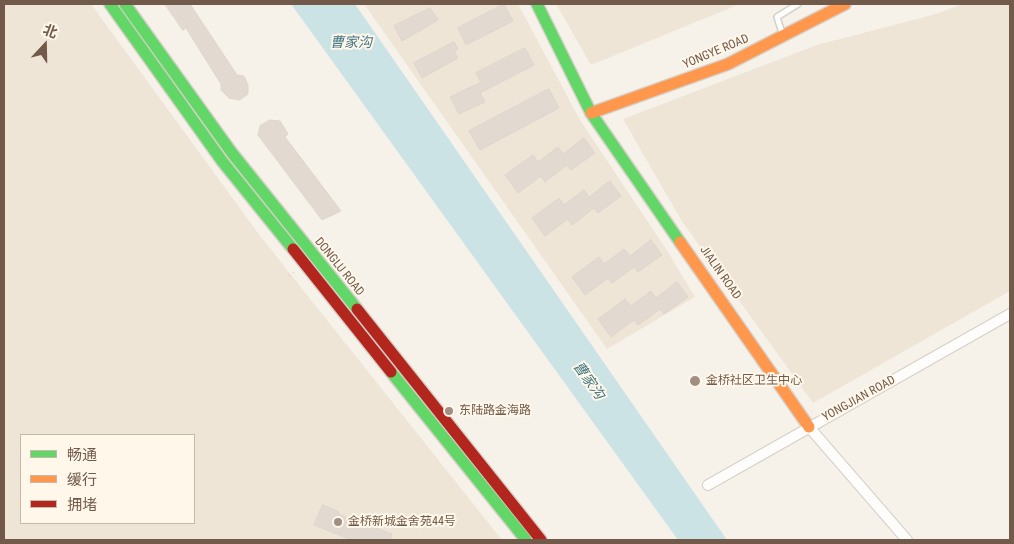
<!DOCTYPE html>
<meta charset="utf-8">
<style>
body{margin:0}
#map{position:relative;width:1014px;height:544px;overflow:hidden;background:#f6f2e9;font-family:"Roboto Condensed","Noto Sans SC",sans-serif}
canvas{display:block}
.frame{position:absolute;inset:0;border:5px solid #725a4b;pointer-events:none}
.legend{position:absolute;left:20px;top:434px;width:175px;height:90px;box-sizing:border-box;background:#fef7ea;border:1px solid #c6b8aa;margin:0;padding:6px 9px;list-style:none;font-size:15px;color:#725a4b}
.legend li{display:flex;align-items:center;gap:10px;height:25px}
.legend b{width:25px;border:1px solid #c6b8aa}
.north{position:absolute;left:20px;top:20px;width:50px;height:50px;-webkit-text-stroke:4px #fef7ea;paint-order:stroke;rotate:21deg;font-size:14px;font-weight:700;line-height:20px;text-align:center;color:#725a4b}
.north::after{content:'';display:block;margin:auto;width:18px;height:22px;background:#725a4b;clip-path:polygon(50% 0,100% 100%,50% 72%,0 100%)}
</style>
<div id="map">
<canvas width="1014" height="544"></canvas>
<div class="frame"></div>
<ul class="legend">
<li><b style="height:6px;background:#63d668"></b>畅通</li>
<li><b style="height:6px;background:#ff974d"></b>缓行</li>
<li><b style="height:6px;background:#b3261e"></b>拥堵</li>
</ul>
<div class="north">北</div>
</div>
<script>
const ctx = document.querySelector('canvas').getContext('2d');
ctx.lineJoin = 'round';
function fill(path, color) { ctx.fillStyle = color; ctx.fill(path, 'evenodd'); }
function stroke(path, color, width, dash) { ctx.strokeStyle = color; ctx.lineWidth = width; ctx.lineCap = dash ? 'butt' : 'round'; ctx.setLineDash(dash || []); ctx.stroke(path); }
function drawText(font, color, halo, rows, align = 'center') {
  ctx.font = font + ' "Roboto Condensed","Noto Sans SC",sans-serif'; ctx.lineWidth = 4; ctx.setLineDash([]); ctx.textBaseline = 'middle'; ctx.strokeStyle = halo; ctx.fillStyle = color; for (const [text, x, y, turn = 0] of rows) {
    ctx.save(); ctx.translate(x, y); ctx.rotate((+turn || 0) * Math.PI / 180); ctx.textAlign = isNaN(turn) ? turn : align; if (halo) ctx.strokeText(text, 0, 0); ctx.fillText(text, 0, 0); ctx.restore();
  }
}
fill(new Path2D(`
 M 4,4 L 91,4 L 261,237 L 502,540 L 4,540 ZM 21,435 L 194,435 L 194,523 L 21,523 Z
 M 364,4 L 518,4 L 580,120 L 668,252 L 695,297 L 607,349 Z
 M 556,4 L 740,4 L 591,65 Z
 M 962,4 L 1010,4 L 1010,291 L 813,403 L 681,220 L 623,119 L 817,45 L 936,14 Z`), '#efe5d7');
fill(new Path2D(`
 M 291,4 L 355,4 L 727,540 L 678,540 Z`), '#cce3e6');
const building = new Path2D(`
 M 165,4 L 190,4 L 237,75 L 244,76 L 248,85 L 248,94 L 240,100 L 229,98 L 221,90 L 221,84 L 186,28 L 183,30 Z
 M 504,4 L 513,21 L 466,45 L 458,28 Z
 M 430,8 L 438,20 L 402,41 L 394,26 Z
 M 454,42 L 458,49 L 454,52 L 458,58 L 422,78 L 414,63 Z
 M 525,48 L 534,65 L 480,93 L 485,102 L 459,114 L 450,97 L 481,82 L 476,73 Z
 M 549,89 L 559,108 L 480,150 L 469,131 Z
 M 270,120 L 280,121 L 288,134 L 285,137 L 341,211 L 322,220 L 258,135 L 260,126 Z
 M 584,138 L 595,153 L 571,170 L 567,165 L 545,182 L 541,176 L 518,193 L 505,175 L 533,155 L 538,162 L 558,147 L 563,154 Z
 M 610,181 L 621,196 L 598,213 L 594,208 L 572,225 L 568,219 L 545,236 L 532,218 L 559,198 L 564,205 L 584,190 L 589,197 Z
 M 651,240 L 662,255 L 638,272 L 634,267 L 612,283 L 608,278 L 585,295 L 572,277 L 599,257 L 604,264 L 624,249 L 630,256 Z
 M 677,282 L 688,297 L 664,314 L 660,309 L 638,325 L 634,320 L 611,337 L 598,319 L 625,299 L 631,306 L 651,291 L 656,298 Z
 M 323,505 L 339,512 L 338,514 L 392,534 L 390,540 L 352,540 L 314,525 Z`);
fill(building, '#e2dad1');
stroke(building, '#ded5cc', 1);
const lane = new Path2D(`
 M 782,33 L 777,17 L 798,4`);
const street = new Path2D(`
 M 809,427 L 907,540
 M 708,485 L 1010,314`);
const fast = new Path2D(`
 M 110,4 L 222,161 L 293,249
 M 125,4 L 232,153 L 357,309
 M 537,4 L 591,113 L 680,242
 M 391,372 L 526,540`);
const slow = new Path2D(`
 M 591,113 L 728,64 L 845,4
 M 680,242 L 809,427`);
const jam = new Path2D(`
 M 293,249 L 391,372
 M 357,309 L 541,540`);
stroke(lane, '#d5cfc8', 8);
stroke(street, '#d5cfc8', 12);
stroke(fast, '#d6cfc7', 14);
stroke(slow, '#d6cfc7', 14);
stroke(jam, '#d6cfc7', 14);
stroke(new Path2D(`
 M 289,276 L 295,271`), '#d7d0ca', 2, [1, 4]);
stroke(lane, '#fefdfc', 5);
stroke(street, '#fefdfc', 10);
stroke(fast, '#63d668', 11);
stroke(slow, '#ff974d', 11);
stroke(jam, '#b3261e', 11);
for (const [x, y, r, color] of [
 [695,381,6,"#a08f82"],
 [449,411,5,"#a08f82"],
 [338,522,5,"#a08f82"]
]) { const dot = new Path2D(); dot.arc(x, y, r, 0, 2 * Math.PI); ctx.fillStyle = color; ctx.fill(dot); stroke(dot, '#fef7ea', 2); }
drawText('12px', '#725a4b', '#fef7ea', [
 ["YONGYE ROAD",716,52,-23],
 ["DONGLU ROAD",339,267,51],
 ["JIALIN ROAD",720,273,55],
 ["YONGJIAN ROAD",859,399,-29]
]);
drawText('12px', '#725a4b', '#fef7ea', [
 ["金桥社区卫生中心",706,381],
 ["东陆路金海路",459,411],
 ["金桥新城金舍苑44号",348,522]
], 'left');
drawText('italic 14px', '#467885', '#fef7ea', [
 ["曹家沟",351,43],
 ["曹家沟",588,381,55]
]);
</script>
